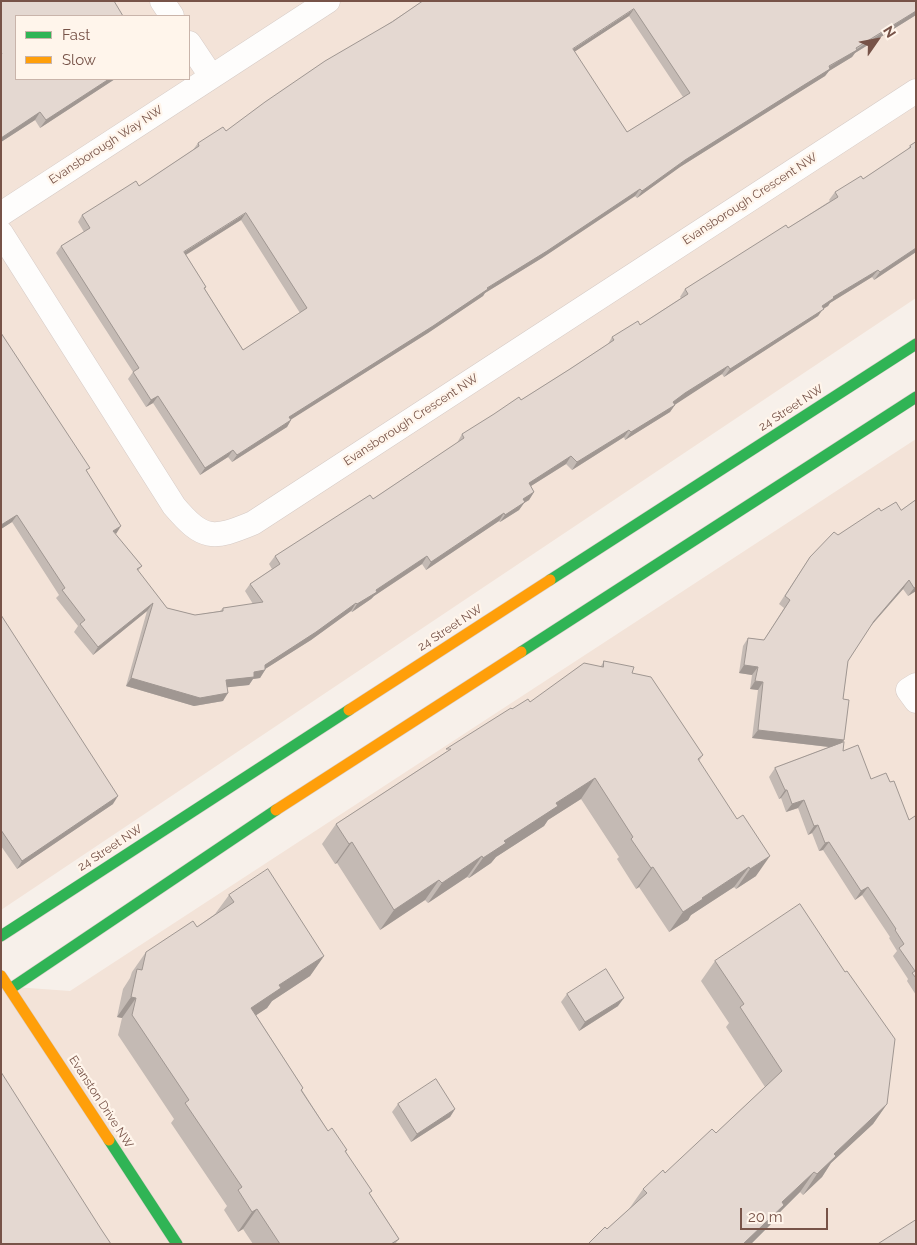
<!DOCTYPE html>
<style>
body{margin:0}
#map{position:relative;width:917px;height:1245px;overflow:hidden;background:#f7f0ea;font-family:Raleway,sans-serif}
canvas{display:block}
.frame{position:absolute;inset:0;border:2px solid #775348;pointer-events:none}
.legend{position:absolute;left:15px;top:15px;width:175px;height:65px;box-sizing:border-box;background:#fff5eb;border:1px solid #c9b4aa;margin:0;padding:6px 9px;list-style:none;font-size:15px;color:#775348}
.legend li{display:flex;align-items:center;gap:10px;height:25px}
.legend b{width:25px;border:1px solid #c9b4aa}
.north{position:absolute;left:852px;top:15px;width:50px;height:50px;-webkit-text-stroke:4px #fff5eb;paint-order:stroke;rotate:57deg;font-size:14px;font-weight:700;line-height:20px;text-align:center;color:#775348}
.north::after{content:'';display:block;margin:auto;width:18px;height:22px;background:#775348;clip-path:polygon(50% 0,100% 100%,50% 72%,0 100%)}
.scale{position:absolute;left:740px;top:1208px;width:88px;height:22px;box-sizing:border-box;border:2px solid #775348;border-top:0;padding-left:6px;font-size:15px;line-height:18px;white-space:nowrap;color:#775348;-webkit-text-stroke:4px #fff5eb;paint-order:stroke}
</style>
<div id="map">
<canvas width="917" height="1245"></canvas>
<div class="frame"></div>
<ul class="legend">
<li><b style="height:6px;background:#30b455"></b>Fast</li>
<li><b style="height:6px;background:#ff9f0a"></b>Slow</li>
</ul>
<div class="north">N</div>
<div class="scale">20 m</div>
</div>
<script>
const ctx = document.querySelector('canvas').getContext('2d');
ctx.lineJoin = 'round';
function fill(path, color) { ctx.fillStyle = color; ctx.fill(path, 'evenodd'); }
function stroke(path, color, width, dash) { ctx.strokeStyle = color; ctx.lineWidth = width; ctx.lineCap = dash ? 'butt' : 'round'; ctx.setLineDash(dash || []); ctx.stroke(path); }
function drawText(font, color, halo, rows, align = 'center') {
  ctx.font = font + ' Raleway,sans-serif'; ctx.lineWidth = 4.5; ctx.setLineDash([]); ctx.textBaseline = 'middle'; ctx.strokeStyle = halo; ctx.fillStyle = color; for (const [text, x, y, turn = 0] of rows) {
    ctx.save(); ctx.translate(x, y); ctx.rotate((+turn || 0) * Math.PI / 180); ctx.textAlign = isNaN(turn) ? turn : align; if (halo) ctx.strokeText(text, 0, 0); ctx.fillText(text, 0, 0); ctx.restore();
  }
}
fill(new Path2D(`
 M 1,1 L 916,1 L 916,298 L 1,910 ZM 16,16 L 189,16 L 189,79 L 16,79 Z
 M 916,439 L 916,1244 L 1,1244 L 1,986 L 70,991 Z`), '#f3e3d8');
const street = new Path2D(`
 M 162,1 L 172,16
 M 189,43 L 211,76
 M 1,214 L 328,1
 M 1,233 L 174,506 C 203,540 212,540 253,523 L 916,91
 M 916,685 L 908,690 L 916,701`);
const fast = new Path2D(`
 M 550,580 L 916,344
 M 521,652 L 916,397
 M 1,936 L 349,710
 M 10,989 L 276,810
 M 109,1140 L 177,1244`);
const slow = new Path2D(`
 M 349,710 L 550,580
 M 276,810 L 521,652
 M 1,976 L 109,1140`);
stroke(street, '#d6cbc6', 25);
stroke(fast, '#d7cbc6', 12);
stroke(slow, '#d7cbc6', 12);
stroke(street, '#fefdfc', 24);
stroke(fast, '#30b455', 11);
stroke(slow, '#ff9f0a', 11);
fill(new Path2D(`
 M 1,1 L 115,79 L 40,128 L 35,120 L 1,142 Z
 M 423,1 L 916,1 L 916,15 L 855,53 L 852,57 L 829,71 L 825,76 L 799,92 L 680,167 L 637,198 L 635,196 L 542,258 L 485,293 L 483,296 L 428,333 L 291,419 L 291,420 L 287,427 L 232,462 L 228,457 L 200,475 L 153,403 L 146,407 L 128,379 L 133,372 L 56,253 L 61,246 L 84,232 L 78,222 L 82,215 L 139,186 L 193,150 L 198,143 L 226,131 ZM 629,16 L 683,97 L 627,132 L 574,52 ZM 241,220 L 300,313 L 243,350 L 205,289 L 206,287 L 186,255 Z
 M 916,142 L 916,252 L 874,280 L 872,277 L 830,303 L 828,306 L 823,309 L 818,316 L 724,377 L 722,374 L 679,401 L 675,404 L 670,412 L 625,440 L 624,437 L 572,470 L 566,464 L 531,486 L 534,492 L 529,500 L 524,503 L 519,510 L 500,522 L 499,521 L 426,570 L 422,564 L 374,596 L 371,599 L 352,612 L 351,611 L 311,640 L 265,669 L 265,670 L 260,678 L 253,679 L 249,685 L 227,687 L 223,701 L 194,706 L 126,686 L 147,611 L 93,655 L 74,632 L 78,626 L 56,598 L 59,595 L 12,522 L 1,529 L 1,333 L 87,471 L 115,534 L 142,566 L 138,571 L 167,608 L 195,615 L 220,611 L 223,608 L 253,604 L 245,591 L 250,584 L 272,569 L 269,564 L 275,556 L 373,499 L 457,443 L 462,434 L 521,400 L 570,369 L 608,344 L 612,337 L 640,325 L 681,298 L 680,297 L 685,289 L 788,228 L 830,201 L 829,200 L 835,192 L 863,179 L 907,150 L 910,146 Z
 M 916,500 L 916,591 L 908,596 L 903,589 L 870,627 L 848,661 L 843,699 L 842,742 L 843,751 L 871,779 L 890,782 L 909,820 L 916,818 L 916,995 L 907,981 L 908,979 L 893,956 L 897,951 L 889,938 L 890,937 L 862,895 L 855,900 L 823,850 L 819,851 L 812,833 L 808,835 L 798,808 L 786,812 L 781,798 L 779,799 L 769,777 L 775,768 L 829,747 L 752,738 L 758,690 L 750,689 L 752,675 L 739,673 L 743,646 L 748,638 L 764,640 L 784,608 L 779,604 L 810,557 L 838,535 L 881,511 L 901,510 Z
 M 1,615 L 113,804 L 17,869 L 1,846 Z
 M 604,661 L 632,673 L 703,755 L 699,761 L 756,876 L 736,889 L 734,887 L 691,915 L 688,920 L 669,932 L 639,887 L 636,889 L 617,859 L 619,857 L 581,799 L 548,820 L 544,826 L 496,857 L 491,863 L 469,878 L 467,877 L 428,903 L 425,900 L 380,930 L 337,863 L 335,864 L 322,844 L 336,824 L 512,709 L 530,702 L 601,666 Z
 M 229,895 L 324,956 L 310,976 L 272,1001 L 267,1008 L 256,1015 L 303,1088 L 302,1090 L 328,1131 L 347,1150 L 346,1152 L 370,1194 L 399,1239 L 395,1244 L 253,1244 L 243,1229 L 238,1232 L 224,1210 L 227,1206 L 171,1123 L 174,1119 L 118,1035 L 122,1018 L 117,1017 L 123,989 L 130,978 L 132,972 L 146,952 L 197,927 L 215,914 Z
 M 715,961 L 887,1104 L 873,1124 L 831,1163 L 822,1177 L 803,1195 L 800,1192 L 781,1211 L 770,1225 L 751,1244 L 588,1244 L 607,1229 L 629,1209 L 643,1189 L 665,1173 L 716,1133 L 765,1087 L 726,1027 L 729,1023 L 701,981 Z
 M 567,994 L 618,1006 L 579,1031 L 561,1002 Z
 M 398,1104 L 455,1109 L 450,1117 L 411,1142 L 392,1112 Z`), '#c4bab4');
fill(new Path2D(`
 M 634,9 L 629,16 L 568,56 L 573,49 Z
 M 916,11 L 916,15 L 855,53 L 852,57 L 829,71 L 825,76 L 680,167 L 637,198 L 642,191 L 685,160 Z
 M 109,79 L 115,79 L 40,128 L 46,120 Z
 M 40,112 L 35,120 L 1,142 L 1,138 Z
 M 640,189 L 635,196 L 542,258 L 485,293 L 483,296 L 428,333 L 284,424 L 289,417 Z
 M 246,213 L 241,220 L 179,259 L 184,252 Z
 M 916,248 L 916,252 L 874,280 L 880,272 Z
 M 878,270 L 872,277 L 830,303 L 828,306 L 823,309 L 818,316 L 724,377 L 730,369 L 822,306 L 833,297 Z
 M 728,366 L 722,374 L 670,408 L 675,405 L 670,412 L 625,440 L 631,432 L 685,393 Z
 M 158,396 L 153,403 L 146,407 L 151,400 Z
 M 291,420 L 287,427 L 232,462 L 237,455 Z
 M 629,430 L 624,437 L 572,470 L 577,462 Z
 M 233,450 L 228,457 L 200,475 L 205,468 Z
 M 571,456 L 566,464 L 523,491 L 529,483 Z
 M 534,492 L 529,500 L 524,503 L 519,510 L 500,522 L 505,515 L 523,499 Z
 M 504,513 L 499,521 L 426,570 L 431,562 Z
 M 17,515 L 12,522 L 1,529 L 1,525 Z
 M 121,526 L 116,534 L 113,531 Z
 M 427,556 L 422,564 L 374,596 L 371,599 L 352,612 L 357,604 L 376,590 Z
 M 909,580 L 903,589 L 868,629 L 874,621 Z
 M 916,587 L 916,591 L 908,596 L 914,588 Z
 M 153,603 L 147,611 L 93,655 L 98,647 Z
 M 356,603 L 351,611 L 311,640 L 262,671 L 265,670 L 260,678 L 253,679 L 249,685 L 221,688 L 226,680 L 254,672 Z
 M 744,665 L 758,667 L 752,675 L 739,673 Z
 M 131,678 L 228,693 L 223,701 L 194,706 L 126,686 Z
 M 755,681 L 763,682 L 758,690 L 750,689 Z
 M 758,730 L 844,740 L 838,748 L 752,738 Z
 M 595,778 L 581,799 L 548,820 L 544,826 L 496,857 L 491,863 L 469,878 L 483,858 L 504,841 L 556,803 Z
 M 785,790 L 787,790 L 781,798 L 779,799 Z
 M 118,796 L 113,804 L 17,869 L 22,861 Z
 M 804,800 L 798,808 L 786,812 L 792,804 Z
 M 818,825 L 812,833 L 808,835 L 814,826 Z
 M 352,842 L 337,863 L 335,864 L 349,844 Z
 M 829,842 L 823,850 L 819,851 L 825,843 Z
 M 482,856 L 467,877 L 428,903 L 442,883 Z
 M 770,856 L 756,876 L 736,889 L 750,869 Z
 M 653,867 L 639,887 L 636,889 L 651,868 Z
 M 749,867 L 734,887 L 691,915 L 688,920 L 669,932 L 683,912 L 702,898 Z
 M 439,880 L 425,900 L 380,930 L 394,910 Z
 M 868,887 L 862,895 L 855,900 L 861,891 Z
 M 324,956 L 310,976 L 272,1001 L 267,1008 L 237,1028 L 251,1008 L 279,985 Z
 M 131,997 L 136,998 L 122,1018 L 117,1017 Z
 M 624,998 L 618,1006 L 579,1031 L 585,1022 Z
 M 887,1104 L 873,1124 L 831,1163 L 822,1177 L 803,1195 L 817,1174 L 834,1154 Z
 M 455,1109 L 450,1117 L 411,1142 L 417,1134 Z
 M 814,1172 L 800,1192 L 781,1211 L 770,1225 L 751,1244 L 743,1244 L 782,1202 Z
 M 257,1209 L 243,1229 L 238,1232 L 252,1212 Z`), '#a09792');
const building = new Path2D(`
 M 1,1 L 114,1 L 123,16 L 16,16 L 16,79 L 109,79 L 46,120 L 40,112 L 1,138 L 1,54 L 2,54 L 1,52 Z
 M 423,1 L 916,1 L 916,11 L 856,48 L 857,50 L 829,66 L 830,69 L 804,85 L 685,160 L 642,191 L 640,189 L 547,251 L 487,288 L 488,289 L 433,326 L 289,417 L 291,420 L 237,455 L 233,450 L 205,468 L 158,396 L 151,400 L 133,372 L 139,368 L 61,246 L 90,228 L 82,215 L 136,181 L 139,186 L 199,146 L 198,143 L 223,127 L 226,131 L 265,102 L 325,61 L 392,22 ZM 634,9 L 690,93 L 627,132 L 573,49 ZM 246,213 L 307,308 L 243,350 L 204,288 L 206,287 L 184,252 Z
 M 916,142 L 916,248 L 880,272 L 878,270 L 833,297 L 834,298 L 822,306 L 824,309 L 730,369 L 728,366 L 685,393 L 673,402 L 675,405 L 631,432 L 629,430 L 577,462 L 571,456 L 529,483 L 534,492 L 523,499 L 525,502 L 505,515 L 504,513 L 431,562 L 427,556 L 376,590 L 377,592 L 357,604 L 356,603 L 316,632 L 265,665 L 265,670 L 254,672 L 254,677 L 226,680 L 228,693 L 200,698 L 131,678 L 153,603 L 98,647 L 80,624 L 85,620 L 62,590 L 65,588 L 17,515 L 1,525 L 1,333 L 90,468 L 86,470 L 121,526 L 113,531 L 142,566 L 137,569 L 167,608 L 195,615 L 223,611 L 223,608 L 263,602 L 250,584 L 280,564 L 275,556 L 370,495 L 373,499 L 464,438 L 462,434 L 494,414 L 519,397 L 521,400 L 570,369 L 614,340 L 612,337 L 638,321 L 640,325 L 688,294 L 685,289 L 786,225 L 788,228 L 838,197 L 835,192 L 861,176 L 863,179 L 911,147 L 910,146 Z
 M 916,500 L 916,587 L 914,588 L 909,580 L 874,621 L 848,661 L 843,699 L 849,700 L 844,740 L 758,730 L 763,682 L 755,681 L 758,667 L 744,665 L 748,638 L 764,640 L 790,600 L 785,596 L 810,557 L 834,532 L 838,535 L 879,508 L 881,511 L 896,502 L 901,510 Z
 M 1,615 L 118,796 L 22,861 L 1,830 Z
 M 604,661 L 634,667 L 632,673 L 651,677 L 703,755 L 698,759 L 737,819 L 743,815 L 770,856 L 750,869 L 749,867 L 702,898 L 703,899 L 683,912 L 653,867 L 651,868 L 631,839 L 633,837 L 595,778 L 556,803 L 558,806 L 504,841 L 506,843 L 483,858 L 482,856 L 442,883 L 439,880 L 394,910 L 352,842 L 349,844 L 336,824 L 451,749 L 446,749 L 511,708 L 512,709 L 528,699 L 530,702 L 584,663 L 603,667 Z
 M 844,742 L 843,751 L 858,745 L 871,779 L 886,773 L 890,782 L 894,781 L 909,820 L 915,816 L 916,818 L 916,978 L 912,973 L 915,971 L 899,948 L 904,944 L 895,930 L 896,929 L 868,887 L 861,891 L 829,842 L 825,843 L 818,825 L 814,826 L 804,800 L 792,804 L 787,790 L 785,790 L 775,768 Z
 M 268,869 L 324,956 L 279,985 L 281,988 L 251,1008 L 303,1088 L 301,1090 L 328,1131 L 332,1128 L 347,1150 L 345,1151 L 372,1191 L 369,1193 L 399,1239 L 391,1244 L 280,1244 L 257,1209 L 252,1212 L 238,1190 L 242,1187 L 185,1103 L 189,1100 L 132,1015 L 136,998 L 131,997 L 137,969 L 142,970 L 146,952 L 193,921 L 197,927 L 234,902 L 229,895 Z
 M 800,904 L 845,972 L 847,971 L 895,1039 L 887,1104 L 834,1154 L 836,1156 L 817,1174 L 814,1172 L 782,1202 L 784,1205 L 743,1244 L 588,1244 L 605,1227 L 607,1229 L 647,1193 L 643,1189 L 663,1170 L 665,1173 L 712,1129 L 716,1133 L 782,1071 L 740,1007 L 744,1004 L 715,961 Z
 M 606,969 L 624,998 L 585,1022 L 567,994 Z
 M 1,1072 L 101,1229 L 111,1244 L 1,1244 Z
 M 436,1079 L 455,1109 L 417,1134 L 398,1104 Z
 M 916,1220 L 916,1244 L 878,1244 Z`);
fill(building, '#e4d8d1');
stroke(building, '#a09792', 1);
drawText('12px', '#775348', '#fff5eb', [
 ["Evansborough Way NW",106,145,-33],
 ["Evansborough Crescent NW",750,199,-33],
 ["24 Street NW",791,408,-33],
 ["Evansborough Crescent NW",411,420,-33],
 ["24 Street NW",450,628,-33],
 ["24 Street NW",110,848,-33],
 ["Evanston Drive NW",101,1102,57]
]);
</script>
